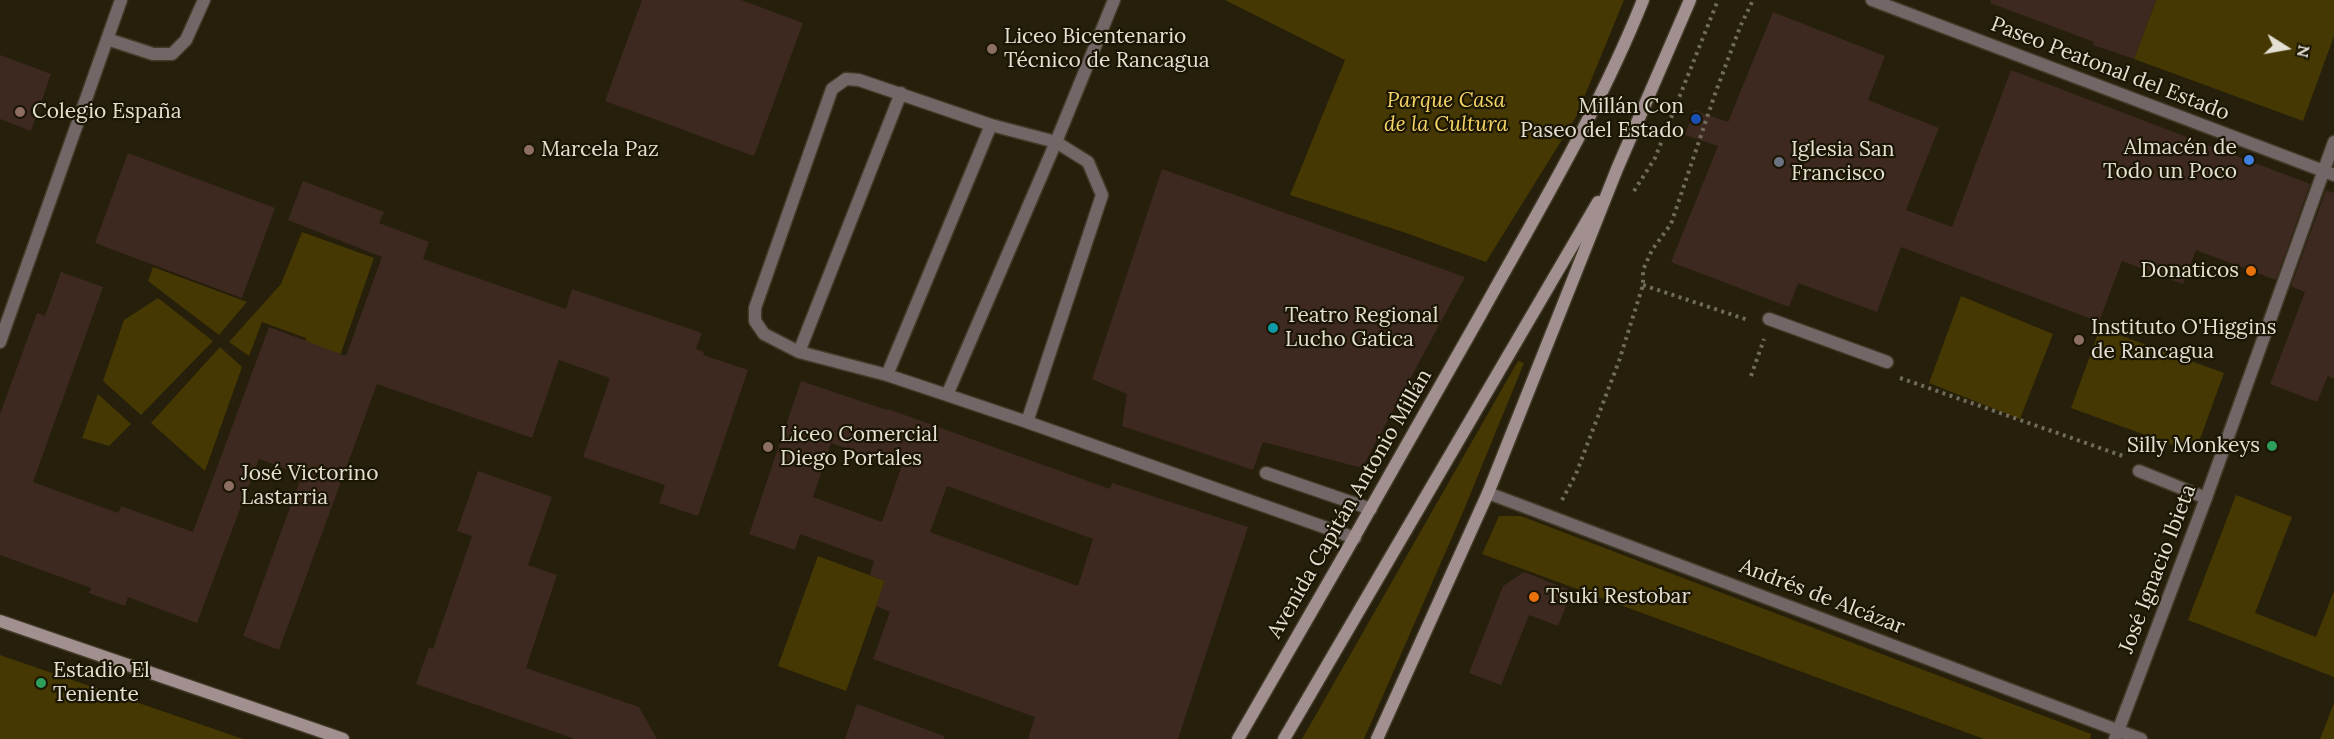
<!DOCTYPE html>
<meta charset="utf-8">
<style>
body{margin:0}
#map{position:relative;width:2334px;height:739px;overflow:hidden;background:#251f0b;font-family:Lora,serif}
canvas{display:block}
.north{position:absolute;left:2256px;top:18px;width:60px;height:60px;-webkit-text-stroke:4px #1b1603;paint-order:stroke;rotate:101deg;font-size:16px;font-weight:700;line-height:24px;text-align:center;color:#e3dfd3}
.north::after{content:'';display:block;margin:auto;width:21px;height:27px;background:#e3dfd3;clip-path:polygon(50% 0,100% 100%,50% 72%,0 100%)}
</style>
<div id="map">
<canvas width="2334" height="739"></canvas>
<div class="north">N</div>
</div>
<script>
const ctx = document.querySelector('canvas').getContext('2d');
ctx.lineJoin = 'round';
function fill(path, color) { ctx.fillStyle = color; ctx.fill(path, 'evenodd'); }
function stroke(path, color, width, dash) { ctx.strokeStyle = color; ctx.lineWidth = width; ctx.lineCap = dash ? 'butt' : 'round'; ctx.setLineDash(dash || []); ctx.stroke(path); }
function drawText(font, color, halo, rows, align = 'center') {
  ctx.font = font + ' Lora,serif'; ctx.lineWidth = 4.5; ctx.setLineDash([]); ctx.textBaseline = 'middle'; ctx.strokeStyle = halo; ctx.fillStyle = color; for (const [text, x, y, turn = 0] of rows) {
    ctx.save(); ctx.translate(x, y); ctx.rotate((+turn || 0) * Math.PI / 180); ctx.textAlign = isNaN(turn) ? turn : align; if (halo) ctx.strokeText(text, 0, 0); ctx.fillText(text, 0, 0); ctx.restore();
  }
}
fill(new Path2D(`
 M 1225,0 L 1624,0 L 1576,117 L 1486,262 L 1406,233 L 1290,195 L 1345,60 Z
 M 2156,0 L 2334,0 L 2334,36 L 2303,121 L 2134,59 Z
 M 302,232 L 374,258 L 326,396 L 291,384 L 306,338 L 262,322 L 249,356 L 229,342 L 281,284 Z
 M 153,267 L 247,302 L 219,335 L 148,281 Z
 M 1961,296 L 2053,334 L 2020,419 L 1929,383 Z
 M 158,298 L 213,341 L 141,415 L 103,381 L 124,320 Z
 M 2100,328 L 2224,373 L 2195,453 L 2071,408 Z
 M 220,347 L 242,367 L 205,471 L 151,423 Z
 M 1518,361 L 1524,363 L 1463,512 L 1364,739 L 1302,739 Z
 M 98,394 L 131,424 L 109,446 L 82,438 Z
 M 2236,495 L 2292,517 L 2255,613 L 2316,637 L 2334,591 L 2334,677 L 2188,620 Z
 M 1499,516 L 1521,516 L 2091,734 L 2090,739 L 1984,739 L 1482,554 Z
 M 818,556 L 885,581 L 846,691 L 778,666 Z
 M 0,655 L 243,739 L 0,739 Z
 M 2334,703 L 2334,739 L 2320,739 Z`), '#463802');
fill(new Path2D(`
 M 642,0 L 741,0 L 803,23 L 754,156 L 605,101 Z
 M 1991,0 L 2156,0 L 2134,59 L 2093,45 L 2094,42 L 1990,3 Z
 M 1773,12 L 1885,56 L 1868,100 L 1939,128 L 1906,210 L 1952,227 L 2011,70 L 2310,184 L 2276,280 L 2196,250 L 2183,284 L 2122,261 L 2099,322 L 1901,247 L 1877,312 L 1798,283 L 1789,307 L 1671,262 L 1718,146 L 1685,135 L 1694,110 L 1728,122 Z
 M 0,55 L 51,74 L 31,131 L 0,119 Z
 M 128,153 L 275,208 L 242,298 L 95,243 Z
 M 1162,169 L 1465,277 L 1362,468 L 1263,442 L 1253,470 L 1122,426 L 1127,394 L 1092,379 Z
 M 303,181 L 384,212 L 379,223 L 429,242 L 423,259 L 566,309 L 572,289 L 702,333 L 696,349 L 704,352 L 703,355 L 748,370 L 698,516 L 659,503 L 665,485 L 583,457 L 610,378 L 559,360 L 532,438 L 377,384 L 279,650 L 243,636 L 302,475 L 259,459 L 197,623 L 128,597 L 125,606 L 89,593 L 91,588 L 0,555 L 0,414 L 37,313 L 45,316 L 61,272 L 103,287 L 33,482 L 118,513 L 121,506 L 193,532 L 269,327 L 346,356 L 382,257 L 288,220 Z
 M 2326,190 L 2334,193 L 2334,379 L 2328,376 L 2317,402 L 2270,384 L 2305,292 L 2291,286 Z
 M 801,381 L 887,410 L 888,409 L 1110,489 L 1112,483 L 1248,527 L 1178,739 L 1028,739 L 1035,717 L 873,659 L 890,612 L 876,606 L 885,581 L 870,575 L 874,561 L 800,534 L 795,550 L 749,534 ZM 831,443 L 901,468 L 882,522 L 813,497 ZM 947,486 L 1093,539 L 1078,586 L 930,532 Z
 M 478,471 L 552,497 L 528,565 L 557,575 L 526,668 L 639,707 L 657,739 L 575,739 L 416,684 L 429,647 L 433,649 L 472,536 L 457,531 Z
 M 1524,572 L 1572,591 L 1558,626 L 1529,615 L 1501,685 L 1469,673 L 1503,586 Z
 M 857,704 L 944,736 L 944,739 L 845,739 Z`), '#3e2921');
const lane = new Path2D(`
 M 107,39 L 153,54 L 172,54 L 186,40 L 204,0
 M 1769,319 L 1887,362
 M 0,342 L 121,0
 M 799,352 L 901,93
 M 887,375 L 991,125
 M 947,395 L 887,375 L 799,352 L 764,334 L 755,321 L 755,308 L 832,89 L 846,79 L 859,80 L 991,125 L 1056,142 L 1088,162 L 1102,195 L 1027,422 L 947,395 L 1056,142 L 1114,0
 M 1027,422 L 1355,538
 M 2139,471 L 2206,498
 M 1266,473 L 1371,509`);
const street = new Path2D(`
 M 1872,0 L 2334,175
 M 1488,493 L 2141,739
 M 2115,739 L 2206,498 L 2334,142`);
const secondary = new Path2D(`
 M 0,621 L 343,739
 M 1238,739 C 1320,598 1401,456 1481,314 C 1538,211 1599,110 1643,0
 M 1284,739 L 1598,202
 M 1377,739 L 1488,493 L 1617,169 L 1690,0`);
stroke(lane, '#403a27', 15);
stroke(street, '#403a27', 15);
stroke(secondary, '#403a27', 15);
stroke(new Path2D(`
 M 1634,191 L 1655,158 L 1718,0
 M 1643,285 L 1748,320
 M 1751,376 L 1764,339
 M 1900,378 L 2123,456
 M 1562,500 L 1576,474 L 1619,361 L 1643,285 L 1643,270 L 1652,250 L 1671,224 L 1715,94 L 1740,27 L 1753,0`), '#716b5b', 4, [3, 4.5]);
stroke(lane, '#726666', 12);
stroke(street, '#726666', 12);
stroke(secondary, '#a28f8f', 12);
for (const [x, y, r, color] of [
 [992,49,6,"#8d6e63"],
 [20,112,6,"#8d6e63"],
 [1696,119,6,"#1a4fb4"],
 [529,150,6,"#8d6e63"],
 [2249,160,6,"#3f7fe0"],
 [1779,162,6,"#6b7280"],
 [2251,271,6,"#e8710a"],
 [1273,328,6,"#0f9aa8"],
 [2079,340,6,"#8d6e63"],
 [2272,446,6,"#2e9e5b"],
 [768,447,6,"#8d6e63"],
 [229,486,6,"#8d6e63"],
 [1534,597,6,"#e8710a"],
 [41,683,6,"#2e9e5b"]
]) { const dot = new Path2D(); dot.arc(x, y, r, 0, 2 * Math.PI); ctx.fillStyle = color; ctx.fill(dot); stroke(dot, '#1b1603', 2); }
drawText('21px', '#e3dfd3', '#1b1603', [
 ["Liceo Bicentenario",1004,37],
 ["Técnico de Rancagua",1004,61],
 ["Millán Con",1684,107,"right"],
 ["Paseo del Estado",1684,131,"right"],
 ["Colegio España",32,112],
 ["Almacén de",2237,148,"right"],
 ["Todo un Poco",2237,172,"right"],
 ["Marcela Paz",541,150],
 ["Iglesia San",1791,150],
 ["Francisco",1791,174],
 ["Donaticos",2239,271,"right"],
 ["Teatro Regional",1285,316],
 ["Lucho Gatica",1285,340],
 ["Instituto O'Higgins",2091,328],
 ["de Rancagua",2091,352],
 ["Liceo Comercial",780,435],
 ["Diego Portales",780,459],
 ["Silly Monkeys",2260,446,"right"],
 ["José Victorino",241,474],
 ["Lastarria",241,498],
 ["Tsuki Restobar",1546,597],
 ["Estadio El",53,671],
 ["Teniente",53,695]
], 'left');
drawText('21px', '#e3dfd3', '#1b1603', [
 ["Paseo Peatonal del Estado",2110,69,21],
 ["Avenida Capitán Antonio Millán",1350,504,-60],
 ["José Ignacio Ibieta",2158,569,-69],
 ["Andrés de Alcázar",1822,597,21]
]);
drawText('italic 21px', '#f5d465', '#1b1603', [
 ["Parque Casa",1446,101],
 ["de la Cultura",1446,125]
]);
</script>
